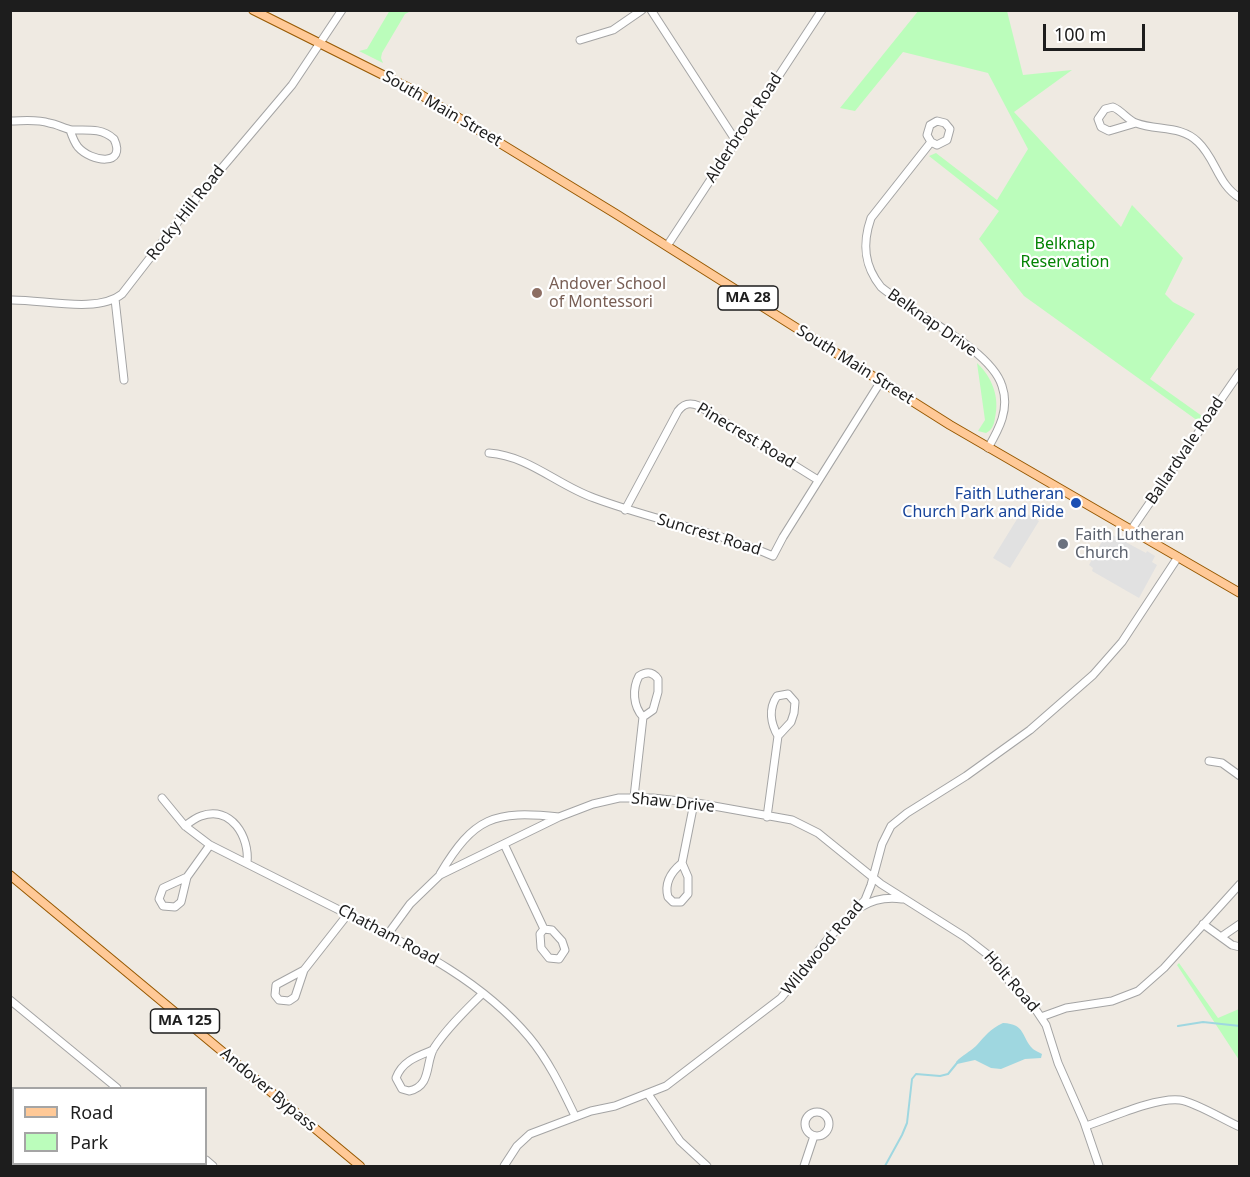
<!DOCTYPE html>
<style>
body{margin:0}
#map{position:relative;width:1250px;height:1177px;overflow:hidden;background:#efeae2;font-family:"Noto Sans",sans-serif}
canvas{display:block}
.frame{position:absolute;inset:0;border:12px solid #1d1d1d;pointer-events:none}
.legend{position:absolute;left:12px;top:1087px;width:195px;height:78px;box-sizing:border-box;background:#fff;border:2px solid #a5a5a5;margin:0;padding:8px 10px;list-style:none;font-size:18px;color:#1d1d1d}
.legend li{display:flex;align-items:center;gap:12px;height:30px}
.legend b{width:30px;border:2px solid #a5a5a5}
.scale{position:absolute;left:1043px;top:24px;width:102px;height:27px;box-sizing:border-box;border:3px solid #1d1d1d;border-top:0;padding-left:8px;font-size:18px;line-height:21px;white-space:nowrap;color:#1d1d1d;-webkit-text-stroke:4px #fff;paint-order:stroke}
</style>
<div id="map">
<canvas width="1250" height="1177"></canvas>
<div class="frame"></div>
<ul class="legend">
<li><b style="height:8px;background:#ffc997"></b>Road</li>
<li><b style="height:16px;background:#bbfdbb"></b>Park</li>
</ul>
<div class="scale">100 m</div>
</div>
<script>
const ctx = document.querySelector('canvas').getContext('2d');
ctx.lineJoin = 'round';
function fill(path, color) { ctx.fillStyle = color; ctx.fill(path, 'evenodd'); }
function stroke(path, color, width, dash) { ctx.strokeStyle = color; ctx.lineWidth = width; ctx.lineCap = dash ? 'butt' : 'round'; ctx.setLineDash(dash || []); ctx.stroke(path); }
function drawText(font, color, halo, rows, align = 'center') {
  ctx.font = font + ' "Noto Sans",sans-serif'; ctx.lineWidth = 4.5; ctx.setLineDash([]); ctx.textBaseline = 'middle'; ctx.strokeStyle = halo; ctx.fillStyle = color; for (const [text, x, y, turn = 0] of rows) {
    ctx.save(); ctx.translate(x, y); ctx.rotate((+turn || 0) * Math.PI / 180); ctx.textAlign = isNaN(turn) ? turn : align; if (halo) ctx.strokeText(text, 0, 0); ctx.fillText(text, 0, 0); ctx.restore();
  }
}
fill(new Path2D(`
 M 390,10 L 411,11 L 405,14 L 382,53 L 381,58 L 383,63 L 359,51 L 367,49 Z
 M 919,10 L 1007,11 L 1023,75 L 1072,70 L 1014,112 L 1121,227 L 1132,205 L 1183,258 L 1165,294 L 1173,302 L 1195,314 L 1150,379 L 1202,416 L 1198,421 L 1024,296 L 979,239 L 999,211 L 929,156 L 936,153 L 997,200 L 1028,149 L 988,73 L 903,52 L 855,111 L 840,108 Z
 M 977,363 C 992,377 1000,397 995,418 C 994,425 992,430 986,433 L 978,431 L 985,420 Z
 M 1179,963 L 1218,1018 L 1239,1009 L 1239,1060 L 1177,965 Z`), '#bbfdbb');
fill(new Path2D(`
 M 1022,511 L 1039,521 L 1010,568 L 993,558 Z
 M 1107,532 L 1146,553 L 1147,551 L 1155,556 L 1152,562 L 1157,565 L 1139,598 L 1092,571 L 1093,568 L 1089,565 Z`), '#e1e1e1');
fill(new Path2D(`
 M 1003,1023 C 1026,1024 1021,1037 1033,1049 C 1035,1051 1039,1052 1042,1054 L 1041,1058 L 1025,1059 L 1001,1069 L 991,1068 L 975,1060 L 957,1064 L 956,1062 C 962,1055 970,1052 976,1046 C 985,1036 990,1029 1003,1023 Z`), '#9fd7e0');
stroke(new Path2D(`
 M 1178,1026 L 1203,1022 L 1240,1026
 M 885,1166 L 902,1135 L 907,1123 L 912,1079 L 916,1074 L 940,1076 L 948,1074 L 957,1063`), '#9fd7e0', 2);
const minor = new Path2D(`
 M 651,10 L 736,141
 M 580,40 L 613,30 L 642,10
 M 10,121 C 23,121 37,119 49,123 C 57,124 65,129 72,130 C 88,130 102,128 114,139 C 127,167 91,162 78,147 C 74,142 72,136 70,130
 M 1136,123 L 1109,131 L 1101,127 L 1098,119 L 1105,109 L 1113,107 C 1122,111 1128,120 1136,123 C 1157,131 1181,125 1198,142 C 1216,159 1218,185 1240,198
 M 931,142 L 927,135 L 930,125 L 937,121 L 945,123 L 950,129 L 947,140 L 937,145 L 931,142 L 871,218 C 862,244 864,266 881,287 C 912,313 991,349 1002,386 C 1010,409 999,429 988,448
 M 667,246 L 822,10
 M 115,299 L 124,380
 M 10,300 C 42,299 97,314 122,294 L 194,201 L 292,85 L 342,10
 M 489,453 C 529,456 557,485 594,498 C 653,520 715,531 773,556 L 783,537 L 881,381
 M 625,510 L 678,411 C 684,403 690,402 699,406 L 818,480
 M 1131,530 L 1240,372
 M 1209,761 L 1222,763 L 1240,776
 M 634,797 L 643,717 C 633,706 632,689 639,676 C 647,671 653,672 658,679 L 658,692 L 653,710 L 643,717
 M 162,798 L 185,826 L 210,845 C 258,869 306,893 353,917 C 417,949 482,981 529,1037 C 549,1061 562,1089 575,1116
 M 767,817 L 778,736 L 791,722 L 794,713 L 795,702 L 788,694 L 777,696 C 768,709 771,724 778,736
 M 185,826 C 190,822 195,818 201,816 C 231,805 250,837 247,863
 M 504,844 L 544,929 L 540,934 L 541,948 L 549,958 L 559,959 L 565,950 L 562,941 L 552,930 L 544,929
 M 682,863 C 671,872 664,883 668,897 L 673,902 L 681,902 L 688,894 L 688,877 L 682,863 L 694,803
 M 440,874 C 474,817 494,810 559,817
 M 187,877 L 163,888 L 159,899 L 163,906 L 175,907 L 181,902 L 187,877 L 210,845
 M 861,907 C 874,899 888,897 902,899
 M 1203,924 L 1232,945 L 1240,947
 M 388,934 L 410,904 L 440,875 L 559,817 L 593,804 L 619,798 L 653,798 L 697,803 L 792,820 L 818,833 L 881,884 L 965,937 L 996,961 L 1011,984 L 1036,1010 L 1046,1025 L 1058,1063 L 1084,1122 L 1099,1166
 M 1221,937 L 1240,924
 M 304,970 L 276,985 L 275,995 L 279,1000 L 289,1001 L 295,997 L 304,970 L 348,914
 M 10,1000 L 117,1088
 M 1041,1017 L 1066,1008 L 1112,1001 L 1138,991 L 1164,968 L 1240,884
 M 433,1050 C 418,1056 402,1061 396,1078 L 402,1089 L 409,1091 C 432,1086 425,1063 434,1048 C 447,1028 466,1010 482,994
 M 648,1094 L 680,1141 L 707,1166
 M805 1124a12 12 0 1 1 24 0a12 12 0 1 1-24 0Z
 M 1086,1126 C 1110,1118 1156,1097 1180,1100 C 1195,1102 1224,1120 1240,1127
 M 206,1160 L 213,1166
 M 89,1166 L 92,1164
 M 504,1166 L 517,1146 L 530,1134 L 591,1111 L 615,1106 L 666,1086 L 781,998 L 827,940 L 865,900 L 871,885 L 882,844 L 891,826 L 907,813 L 966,776 L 1030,730 L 1093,675 L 1122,642 L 1178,557
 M 804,1166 L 814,1136`);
const major = new Path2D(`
 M 253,10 L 413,90 L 616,214 L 950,425 L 1240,593
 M 10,875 L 360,1166`);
stroke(minor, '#a4a4a4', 9);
stroke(major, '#965800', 10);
stroke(minor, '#fff', 7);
stroke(major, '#ffc997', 8);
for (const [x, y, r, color] of [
 [537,293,6,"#8d6e63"],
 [1076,503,6,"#1a4fb4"],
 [1063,544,6,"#6b7280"]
]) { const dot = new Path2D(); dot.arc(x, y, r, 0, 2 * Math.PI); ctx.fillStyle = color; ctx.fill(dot); stroke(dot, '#fff', 2); }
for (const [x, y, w] of [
 [748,298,60],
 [185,1021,69]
]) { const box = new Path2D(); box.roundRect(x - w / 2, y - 12, w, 24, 4.5); ctx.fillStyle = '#fff'; ctx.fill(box); stroke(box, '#1d1d1d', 1.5); }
drawText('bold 15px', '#1d1d1d', null, [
 ["MA 28",748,298],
 ["MA 125",185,1021]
]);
drawText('16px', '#1d1d1d', '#fff', [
 ["South Main Street",442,109,30],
 ["Alderbrook Road",744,128,-57],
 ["Rocky Hill Road",186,213,-52],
 ["Belknap Drive",932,323,35],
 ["South Main Street",855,365,32],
 ["Pinecrest Road",746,436,31],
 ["Ballardvale Road",1185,451,-56],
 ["Suncrest Road",709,535,17],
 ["Shaw Drive",673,803,6],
 ["Chatham Road",388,935,28],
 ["Wildwood Road",823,948,-50],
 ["Holt Road",1011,982,49],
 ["Andover Bypass",268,1090,40]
]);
drawText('16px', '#038303', '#fff', [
 ["Belknap",1065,244],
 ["Reservation",1065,262]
]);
drawText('16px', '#785e54', '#fff', [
 ["Andover School",549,284],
 ["of Montessori",549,302]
], 'left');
drawText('16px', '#164399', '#fff', [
 ["Faith Lutheran",1064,494],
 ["Church Park and Ride",1064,512]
], 'right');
drawText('16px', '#5b616d', '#fff', [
 ["Faith Lutheran",1075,535],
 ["Church",1075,553]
], 'left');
</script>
